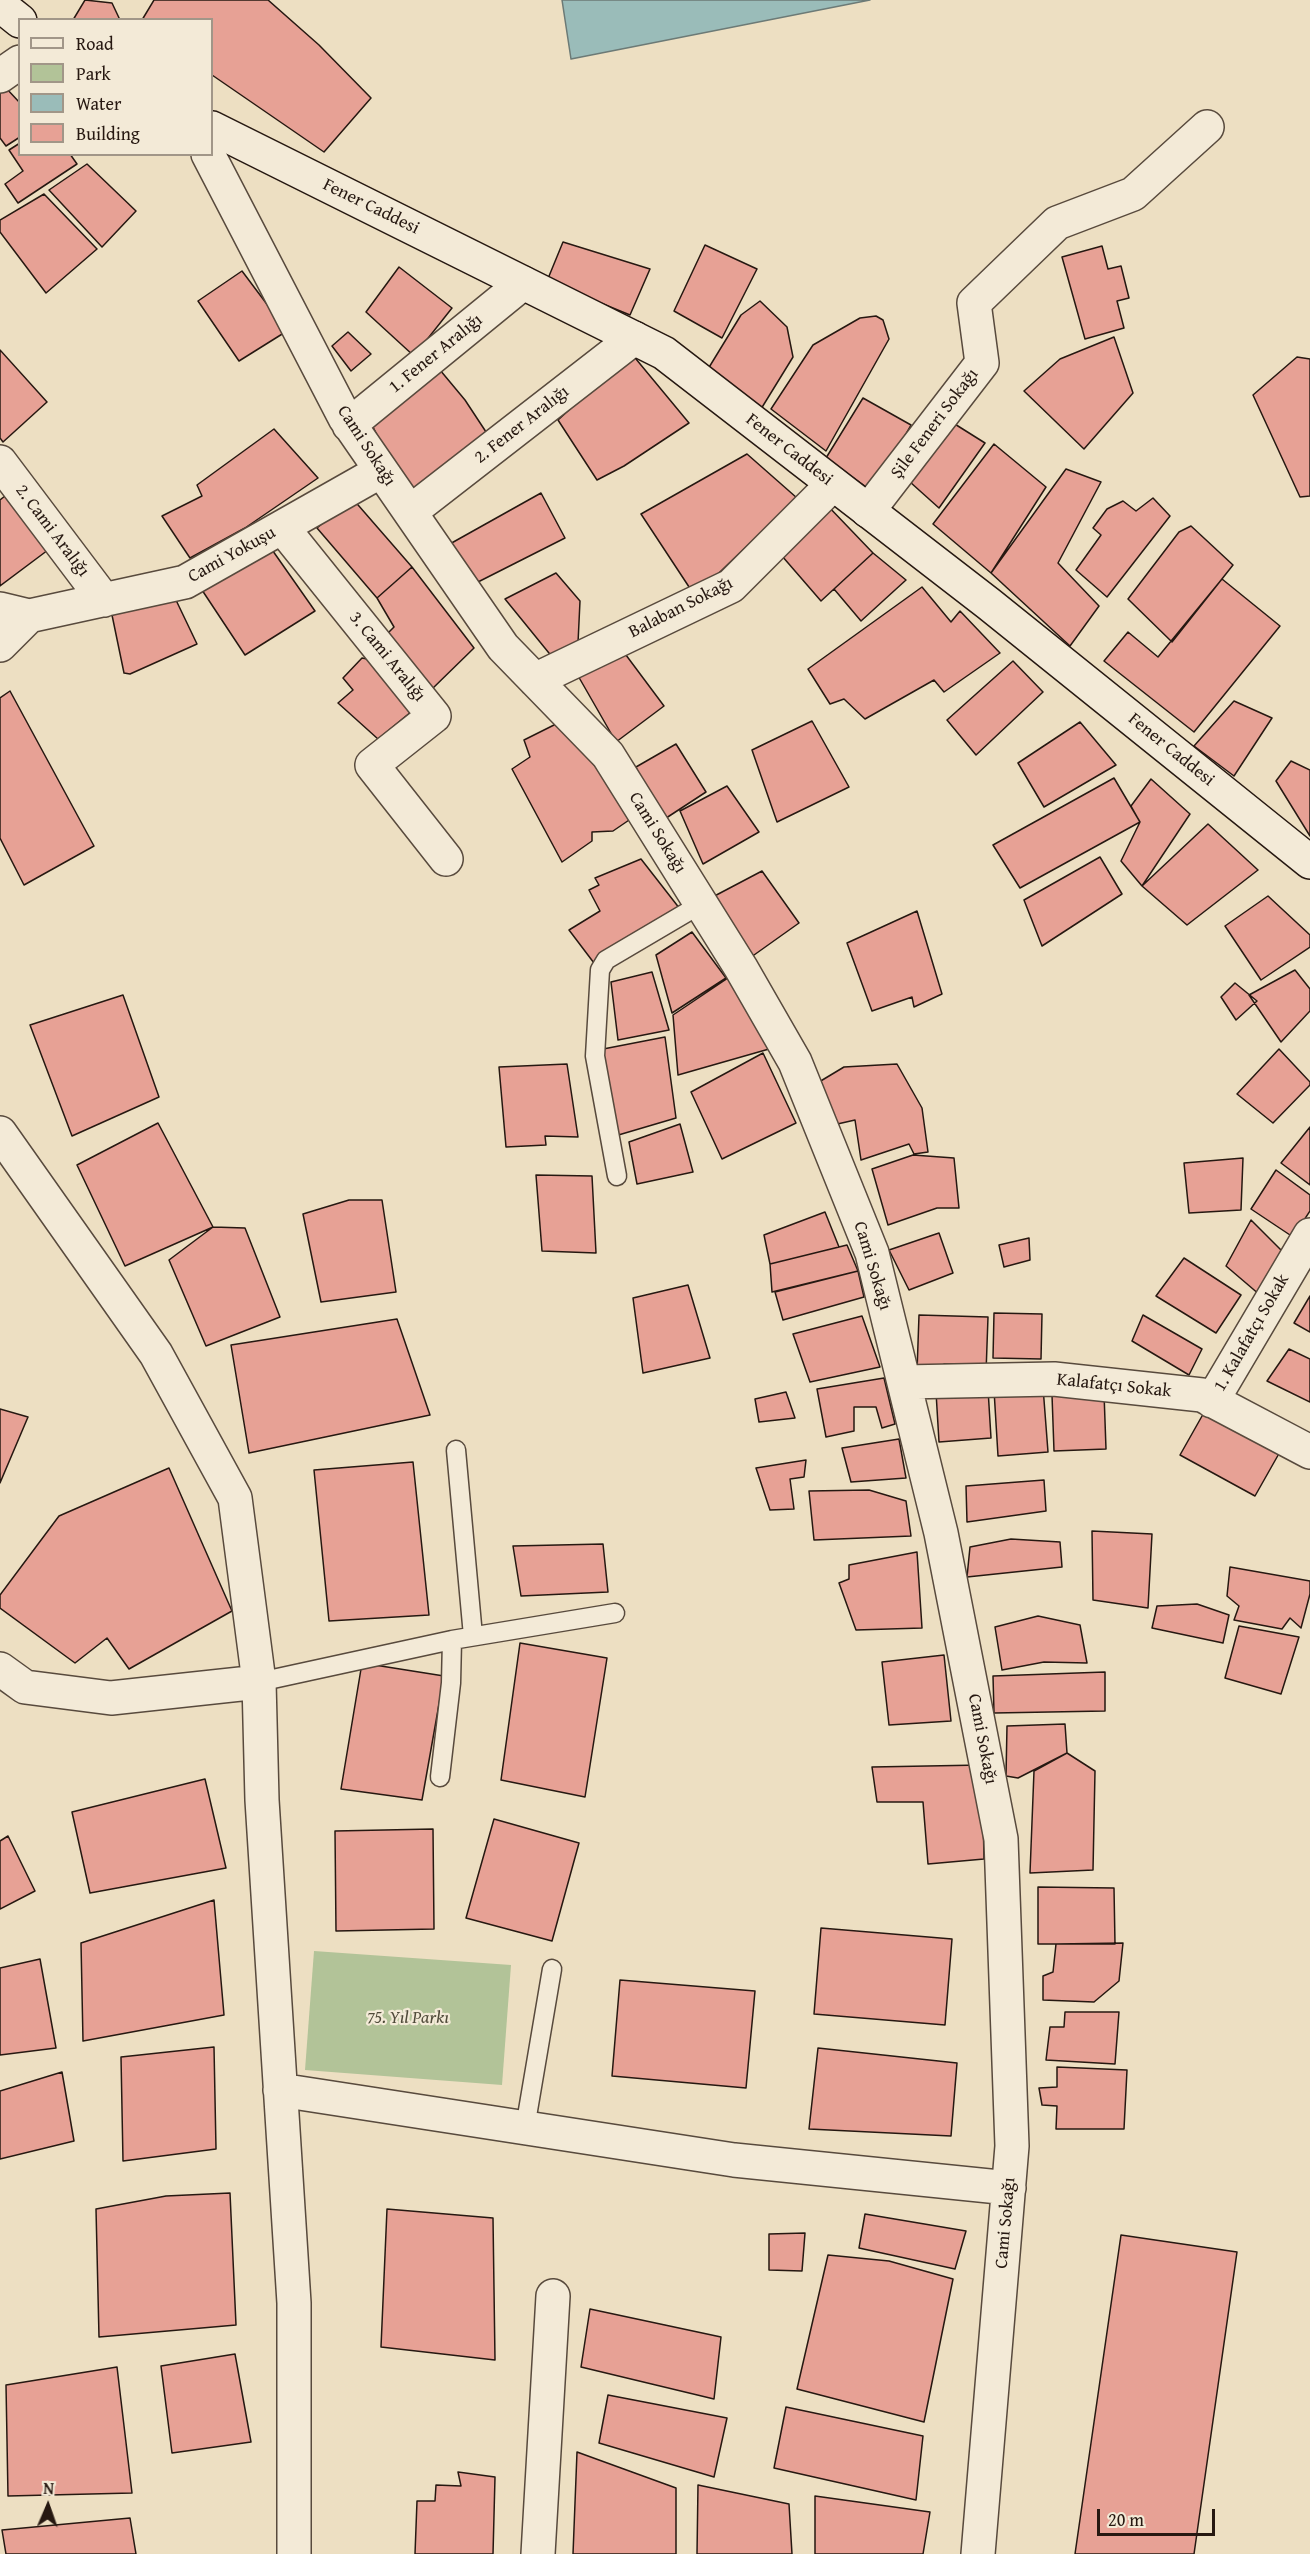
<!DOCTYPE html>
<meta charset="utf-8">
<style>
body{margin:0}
#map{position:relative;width:1310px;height:2554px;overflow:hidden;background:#eddfc2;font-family:"Gentium Book Plus",serif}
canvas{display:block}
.legend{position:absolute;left:18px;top:18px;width:195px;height:138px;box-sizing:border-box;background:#f3ead7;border:2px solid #a19688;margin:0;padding:8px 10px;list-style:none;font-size:18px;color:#261811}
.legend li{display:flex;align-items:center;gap:12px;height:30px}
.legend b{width:30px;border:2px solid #a19688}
.north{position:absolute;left:18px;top:2476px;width:60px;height:60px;-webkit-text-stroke:4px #f3ead7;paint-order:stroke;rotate:2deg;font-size:16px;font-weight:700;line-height:24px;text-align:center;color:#261811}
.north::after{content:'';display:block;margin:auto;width:21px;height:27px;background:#261811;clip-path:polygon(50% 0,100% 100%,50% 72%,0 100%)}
.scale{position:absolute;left:1097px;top:2509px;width:118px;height:27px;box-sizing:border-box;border:3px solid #261811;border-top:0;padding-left:8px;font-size:18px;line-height:21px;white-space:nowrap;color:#261811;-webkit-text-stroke:4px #f3ead7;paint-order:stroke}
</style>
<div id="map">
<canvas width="1310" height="2554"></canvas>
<ul class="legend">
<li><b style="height:8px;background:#f3ead7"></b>Road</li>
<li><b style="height:16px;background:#b2c398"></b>Park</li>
<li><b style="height:16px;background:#9abcb9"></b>Water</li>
<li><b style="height:16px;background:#e7a195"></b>Building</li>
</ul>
<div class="north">N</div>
<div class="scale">20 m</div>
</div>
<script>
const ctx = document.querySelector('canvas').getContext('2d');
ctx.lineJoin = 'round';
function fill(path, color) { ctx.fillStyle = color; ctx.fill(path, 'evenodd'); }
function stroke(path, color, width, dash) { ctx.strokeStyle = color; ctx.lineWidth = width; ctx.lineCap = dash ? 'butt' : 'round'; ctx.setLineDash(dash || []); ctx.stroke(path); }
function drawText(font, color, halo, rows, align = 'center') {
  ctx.font = font + ' "Gentium Book Plus",serif'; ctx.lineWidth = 4.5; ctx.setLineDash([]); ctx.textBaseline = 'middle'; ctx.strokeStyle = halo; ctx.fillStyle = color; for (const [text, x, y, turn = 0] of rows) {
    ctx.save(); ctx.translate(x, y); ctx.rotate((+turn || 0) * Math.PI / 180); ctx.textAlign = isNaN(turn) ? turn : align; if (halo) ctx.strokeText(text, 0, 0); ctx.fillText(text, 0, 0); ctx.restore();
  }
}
fill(new Path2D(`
 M 314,1951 L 511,1965 L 502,2085 L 305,2070 Z`), '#b2c398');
const water = new Path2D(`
 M 562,0 L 870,0 L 571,59 Z`);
fill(water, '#9abcb9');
stroke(water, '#6c7a76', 1.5);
const building = new Path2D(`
 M 85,0 L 112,3 L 120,20 L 73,20 Z
 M 154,0 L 268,0 L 319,45 L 371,98 L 324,152 L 212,75 L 212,20 L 142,20 Z
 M 6,88 L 20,103 L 20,137 L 6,146 L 0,138 L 0,93 Z
 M 20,143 L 20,154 L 70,154 L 77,164 L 18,203 L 5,184 L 23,171 L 9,150 Z
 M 87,164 L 136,211 L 102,247 L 49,190 Z
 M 44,194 L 97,249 L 46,293 L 0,232 L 0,220 Z
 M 563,242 L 650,269 L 630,315 L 547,281 Z
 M 705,245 L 757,269 L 722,338 L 674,311 Z
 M 1102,246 L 1108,269 L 1121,266 L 1129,298 L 1117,301 L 1124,328 L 1085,339 L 1062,257 Z
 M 399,267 L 452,308 L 414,356 L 366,312 Z
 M 242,271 L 287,331 L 239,361 L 198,301 Z
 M 760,301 L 787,327 L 793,357 L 761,409 L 708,369 L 741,315 Z
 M 876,316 L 883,320 L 889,339 L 826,451 L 771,409 L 813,345 L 860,318 Z
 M 348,332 L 371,354 L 351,371 L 332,346 Z
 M 1114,337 L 1133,393 L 1084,449 L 1024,391 L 1060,359 Z
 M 0,350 L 47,402 L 3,442 L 0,438 Z
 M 631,353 L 689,423 L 624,466 L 597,480 L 558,420 Z
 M 1297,357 L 1310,359 L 1310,496 L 1300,497 L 1253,395 Z
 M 440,370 L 465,400 L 492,441 L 409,500 L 373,427 Z
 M 863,398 L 911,425 L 873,492 L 826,458 Z
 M 942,416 L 985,443 L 939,508 L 900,473 Z
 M 274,429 L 318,478 L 245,528 L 190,558 L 162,516 L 202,496 L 197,485 Z
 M 994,444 L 1046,487 L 991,573 L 933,524 Z
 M 747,454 L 797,498 L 695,596 L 641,514 Z
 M 1066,469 L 1101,482 L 1058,563 L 1099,606 L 1070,646 L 991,573 Z
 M 541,493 L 565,538 L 476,583 L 448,545 Z
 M 5,496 L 52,547 L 0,586 L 0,500 Z
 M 352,498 L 412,567 L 377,598 L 317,528 Z
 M 1153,498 L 1170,516 L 1107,597 L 1076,570 L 1101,535 L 1093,528 L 1107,509 L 1123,501 L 1136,511 Z
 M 826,504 L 873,553 L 821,601 L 782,556 Z
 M 1191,526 L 1233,565 L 1172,642 L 1128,599 L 1179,532 Z
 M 268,544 L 315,611 L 245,655 L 200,587 Z
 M 873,553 L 906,580 L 861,621 L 834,589 Z
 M 412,567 L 474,648 L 431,690 L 384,637 L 394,627 L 377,598 Z
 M 556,573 L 580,601 L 578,643 L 553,658 L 505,599 Z
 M 1222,579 L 1280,626 L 1194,732 L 1104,661 L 1128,632 L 1158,657 Z
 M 922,587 L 951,622 L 960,611 L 1000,653 L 944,692 L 934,680 L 865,719 L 844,699 L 830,704 L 808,669 Z
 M 175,598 L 197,644 L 130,674 L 124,673 L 112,615 L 149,600 Z
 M 620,647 L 664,706 L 616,742 L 577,674 Z
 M 362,658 L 383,662 L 417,707 L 378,739 L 338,703 L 353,690 L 343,678 Z
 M 1013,661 L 1043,692 L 976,755 L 947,720 Z
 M 10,691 L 94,846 L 24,885 L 0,838 L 0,698 Z
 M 1234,701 L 1272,718 L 1234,776 L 1194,746 Z
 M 812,721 L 849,787 L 777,822 L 752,750 Z
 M 560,722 L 635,816 L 613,831 L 592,832 L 592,841 L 562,862 L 512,769 L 530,757 L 524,740 Z
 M 1080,722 L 1116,765 L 1044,807 L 1018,763 Z
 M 676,744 L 706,792 L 657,824 L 636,767 Z
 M 1291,761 L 1310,770 L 1310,836 L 1276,781 Z
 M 1114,778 L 1140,822 L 1020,888 L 993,845 Z
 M 1151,779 L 1190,814 L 1142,886 L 1121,861 L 1140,822 L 1131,806 Z
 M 727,786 L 759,832 L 703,864 L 680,811 Z
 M 1208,824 L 1258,870 L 1187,925 L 1142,886 Z
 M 1100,857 L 1122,894 L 1042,946 L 1024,900 Z
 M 641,859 L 680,909 L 594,963 L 569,930 L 600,911 L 589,890 L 599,885 L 595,878 Z
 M 762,871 L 799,923 L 747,960 L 705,901 Z
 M 1268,896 L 1310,935 L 1310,947 L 1261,980 L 1225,926 Z
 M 917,911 L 942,994 L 914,1007 L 912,997 L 872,1011 L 847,943 Z
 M 692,932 L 726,978 L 672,1013 L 656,955 Z
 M 1295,970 L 1310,989 L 1310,1011 L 1281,1042 L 1249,995 Z
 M 652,972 L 669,1030 L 618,1040 L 611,982 Z
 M 731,976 L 769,1049 L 678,1075 L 673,1015 Z
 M 1235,983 L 1257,1001 L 1236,1020 L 1221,997 Z
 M 123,995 L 159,1097 L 72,1136 L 30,1025 Z
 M 665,1037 L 676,1118 L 615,1136 L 598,1050 Z
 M 1279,1049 L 1310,1082 L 1310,1085 L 1273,1123 L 1237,1094 Z
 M 763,1053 L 796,1123 L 722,1159 L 691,1092 Z
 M 567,1064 L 578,1137 L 545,1136 L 546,1145 L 506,1147 L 499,1067 Z
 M 897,1064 L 922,1108 L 928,1152 L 914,1154 L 909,1144 L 861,1160 L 855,1120 L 833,1125 L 819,1082 L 844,1067 Z
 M 158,1123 L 213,1227 L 125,1266 L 77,1165 Z
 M 680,1124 L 693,1172 L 637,1184 L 629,1142 Z
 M 1310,1127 L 1310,1185 L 1281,1163 Z
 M 913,1155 L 954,1158 L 959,1208 L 937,1208 L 888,1225 L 872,1169 Z
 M 1243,1158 L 1241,1210 L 1189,1213 L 1184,1163 Z
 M 1276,1170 L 1310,1195 L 1310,1211 L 1293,1237 L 1251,1209 Z
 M 536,1175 L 592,1176 L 596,1253 L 542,1251 Z
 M 349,1200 L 382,1200 L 396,1292 L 321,1302 L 303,1214 Z
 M 825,1212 L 839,1247 L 770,1264 L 764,1235 Z
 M 1251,1220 L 1284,1253 L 1260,1295 L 1226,1266 Z
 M 213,1227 L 245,1228 L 280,1317 L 206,1346 L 169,1260 Z
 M 939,1233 L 953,1273 L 909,1290 L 889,1250 Z
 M 1029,1238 L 1030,1260 L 1004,1267 L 999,1245 Z
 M 847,1245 L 858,1271 L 772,1292 L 770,1264 Z
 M 1184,1258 L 1241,1295 L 1216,1333 L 1156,1296 Z
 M 858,1271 L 864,1297 L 783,1320 L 775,1292 Z
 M 688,1285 L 710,1358 L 643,1373 L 633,1298 Z
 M 1310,1296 L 1310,1332 L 1294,1323 Z
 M 994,1313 L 1042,1314 L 1041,1359 L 993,1358 Z
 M 919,1315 L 988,1317 L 986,1373 L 980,1365 L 944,1364 L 944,1373 L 917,1372 Z
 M 1143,1315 L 1202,1349 L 1189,1375 L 1132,1341 Z
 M 862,1316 L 880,1367 L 810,1382 L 793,1334 Z
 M 397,1319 L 430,1415 L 249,1453 L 231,1345 Z
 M 1289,1349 L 1310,1359 L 1310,1402 L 1267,1381 Z
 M 884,1378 L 895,1424 L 882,1428 L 876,1407 L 854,1407 L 854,1431 L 826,1437 L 817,1389 Z
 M 1043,1387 L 1048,1452 L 998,1456 L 994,1390 Z
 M 988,1389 L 991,1438 L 939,1442 L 936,1392 Z
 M 786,1392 L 795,1418 L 759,1422 L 755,1399 Z
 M 1104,1393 L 1106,1449 L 1054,1451 L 1052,1395 Z
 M 0,1409 L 28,1417 L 0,1483 Z
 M 1206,1409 L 1281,1450 L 1255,1496 L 1180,1455 Z
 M 899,1439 L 906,1478 L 851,1482 L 842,1448 Z
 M 806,1460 L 804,1477 L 790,1479 L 794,1509 L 770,1510 L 756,1468 Z
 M 413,1462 L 429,1615 L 329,1621 L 314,1470 Z
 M 169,1468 L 232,1611 L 129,1669 L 107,1638 L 75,1663 L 0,1608 L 0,1595 L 59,1516 Z
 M 1044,1480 L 1046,1511 L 967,1522 L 966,1486 Z
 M 869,1490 L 906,1501 L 911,1536 L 814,1540 L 809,1491 Z
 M 1092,1531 L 1152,1534 L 1148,1608 L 1093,1600 Z
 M 1011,1539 L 1060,1542 L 1062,1567 L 967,1577 L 970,1547 Z
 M 603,1544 L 608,1592 L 521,1596 L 513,1546 Z
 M 917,1552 L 922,1628 L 856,1630 L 839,1583 L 849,1579 L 849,1565 Z
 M 1230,1567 L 1310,1581 L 1310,1594 L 1301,1628 L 1290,1618 L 1282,1629 L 1234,1620 L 1239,1606 L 1227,1596 Z
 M 1197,1604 L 1229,1615 L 1223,1643 L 1152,1628 L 1157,1606 Z
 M 1038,1616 L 1080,1625 L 1087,1663 L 1044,1662 L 1002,1670 L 995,1627 Z
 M 1239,1626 L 1299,1637 L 1281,1694 L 1225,1678 Z
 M 520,1643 L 607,1658 L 585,1797 L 501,1780 Z
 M 944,1655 L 951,1721 L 889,1725 L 882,1662 Z
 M 362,1663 L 444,1676 L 422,1800 L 341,1789 Z
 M 1105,1672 L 1105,1711 L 994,1713 L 993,1676 Z
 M 1065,1724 L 1067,1753 L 1018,1778 L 1006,1776 L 1007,1726 Z
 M 1067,1753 L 1095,1771 L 1093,1870 L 1030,1873 L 1034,1771 Z
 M 982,1765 L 984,1859 L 928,1864 L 923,1802 L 877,1802 L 872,1767 Z
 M 205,1779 L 226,1868 L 90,1893 L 72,1812 Z
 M 494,1819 L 579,1843 L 552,1941 L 466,1918 Z
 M 433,1829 L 434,1929 L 336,1931 L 335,1831 Z
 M 8,1836 L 35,1891 L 0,1909 L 0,1841 Z
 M 1038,1887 L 1114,1888 L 1115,1944 L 1038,1944 Z
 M 214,1900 L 224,2015 L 83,2041 L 81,1943 Z
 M 821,1928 L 952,1939 L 945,2025 L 814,2014 Z
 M 1123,1943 L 1119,1981 L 1094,2002 L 1043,2000 L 1043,1976 L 1053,1972 L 1056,1944 Z
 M 40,1959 L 56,2048 L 0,2055 L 0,1968 Z
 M 620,1980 L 755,1991 L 746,2088 L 612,2076 Z
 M 1065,2012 L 1119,2012 L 1115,2064 L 1046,2060 L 1050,2027 L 1064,2027 Z
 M 214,2047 L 216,2149 L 123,2161 L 121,2057 Z
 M 818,2048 L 957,2063 L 951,2136 L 809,2129 Z
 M 1057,2067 L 1127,2070 L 1124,2129 L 1056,2129 L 1057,2106 L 1042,2105 L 1039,2088 L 1057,2087 Z
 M 62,2072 L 74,2141 L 0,2159 L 0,2091 Z
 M 230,2193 L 236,2325 L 99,2337 L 96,2209 L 166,2196 Z
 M 387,2209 L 493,2218 L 495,2360 L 381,2347 Z
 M 865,2214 L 966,2231 L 955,2269 L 859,2248 Z
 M 805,2233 L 802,2271 L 769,2270 L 769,2234 Z
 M 1121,2235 L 1237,2252 L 1194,2554 L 1075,2554 Z
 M 828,2255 L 889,2261 L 953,2279 L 924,2422 L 797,2389 Z
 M 590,2309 L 721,2337 L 714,2399 L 581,2367 Z
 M 235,2354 L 251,2442 L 172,2453 L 161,2366 Z
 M 117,2367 L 132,2493 L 8,2496 L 6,2385 Z
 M 608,2395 L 727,2418 L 714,2477 L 599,2443 Z
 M 786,2407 L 923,2436 L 916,2500 L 774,2468 Z
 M 577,2452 L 676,2488 L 676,2554 L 573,2554 Z
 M 458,2472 L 495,2477 L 493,2554 L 415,2554 L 417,2501 L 435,2501 L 436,2485 L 461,2486 Z
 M 698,2485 L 789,2504 L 792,2554 L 697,2554 Z
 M 815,2496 L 930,2512 L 923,2554 L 815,2554 Z
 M 130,2518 L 136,2554 L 6,2554 L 2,2530 Z`);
fill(building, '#e7a195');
stroke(building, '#261811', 1.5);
const lane = new Path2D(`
 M 617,1176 L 595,1056 L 600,970 L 606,960 L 701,904
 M 456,1450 L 473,1636
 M 259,1682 L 452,1640 L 615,1613
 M 440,1777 L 451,1683 L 452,1640
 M 525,2128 L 552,1969`);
const street = new Path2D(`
 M 0,76 L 20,62
 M 208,154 L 345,418 L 503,647 L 608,755 L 741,968 L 795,1062 L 872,1253 L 941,1533 L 1001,1839 L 1012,2146 L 978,2554
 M 349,425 L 523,283
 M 0,462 L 104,600
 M 868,511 L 982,363 L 974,303 L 1057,223 L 1133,194 L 1207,127
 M 410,512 L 634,338
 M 282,527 L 434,716 L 372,765 L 446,859
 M 0,609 L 29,616 L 185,582 L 381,471
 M 0,645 L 29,616
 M 535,680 L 731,586 L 833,484
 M 0,1133 L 156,1354 L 235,1498 L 259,1682 L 262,1800 L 294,2303 L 294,2554
 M 904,1382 L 1054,1379 L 1202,1395 L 1310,1452
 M 1212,1401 L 1310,1235
 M 0,1669 L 25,1687 L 111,1698 L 259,1682
 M 280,2090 L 734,2160 L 1009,2188
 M 538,2554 L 553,2296`);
const secondary = new Path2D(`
 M 0,5 L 20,21
 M 212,128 L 664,353 L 989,604 L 1310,862`);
stroke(lane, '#584a3d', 21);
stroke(street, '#584a3d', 36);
stroke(secondary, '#261811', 36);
stroke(lane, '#f3ead7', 18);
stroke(street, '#f3ead7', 33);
stroke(secondary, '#f3ead7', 33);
drawText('18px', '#261811', '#f3ead7', [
 ["Fener Caddesi",371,207,26],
 ["1. Fener Aralığı",436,354,-39],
 ["Şile Feneri Sokağı",935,424,-53],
 ["2. Fener Aralığı",522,425,-38],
 ["Cami Sokağı",366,446,57],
 ["Fener Caddesi",789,450,38],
 ["2. Cami Aralığı",52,531,53],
 ["Cami Yokuşu",232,555,-29],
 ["Balaban Sokağı",681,608,-27],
 ["3. Cami Aralığı",387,657,51],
 ["Fener Caddesi",1171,750,39],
 ["Cami Sokağı",657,833,58],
 ["Cami Sokağı",872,1266,73],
 ["1. Kalafatçı Sokak",1252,1333,-60],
 ["Kalafatçı Sokak",1114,1386,6],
 ["Cami Sokağı",982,1739,79],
 ["Cami Sokağı",1006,2223,-85]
]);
drawText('italic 18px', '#504b3a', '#f3ead7', [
 ["75. Yıl Parkı",408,2018]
]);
</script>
